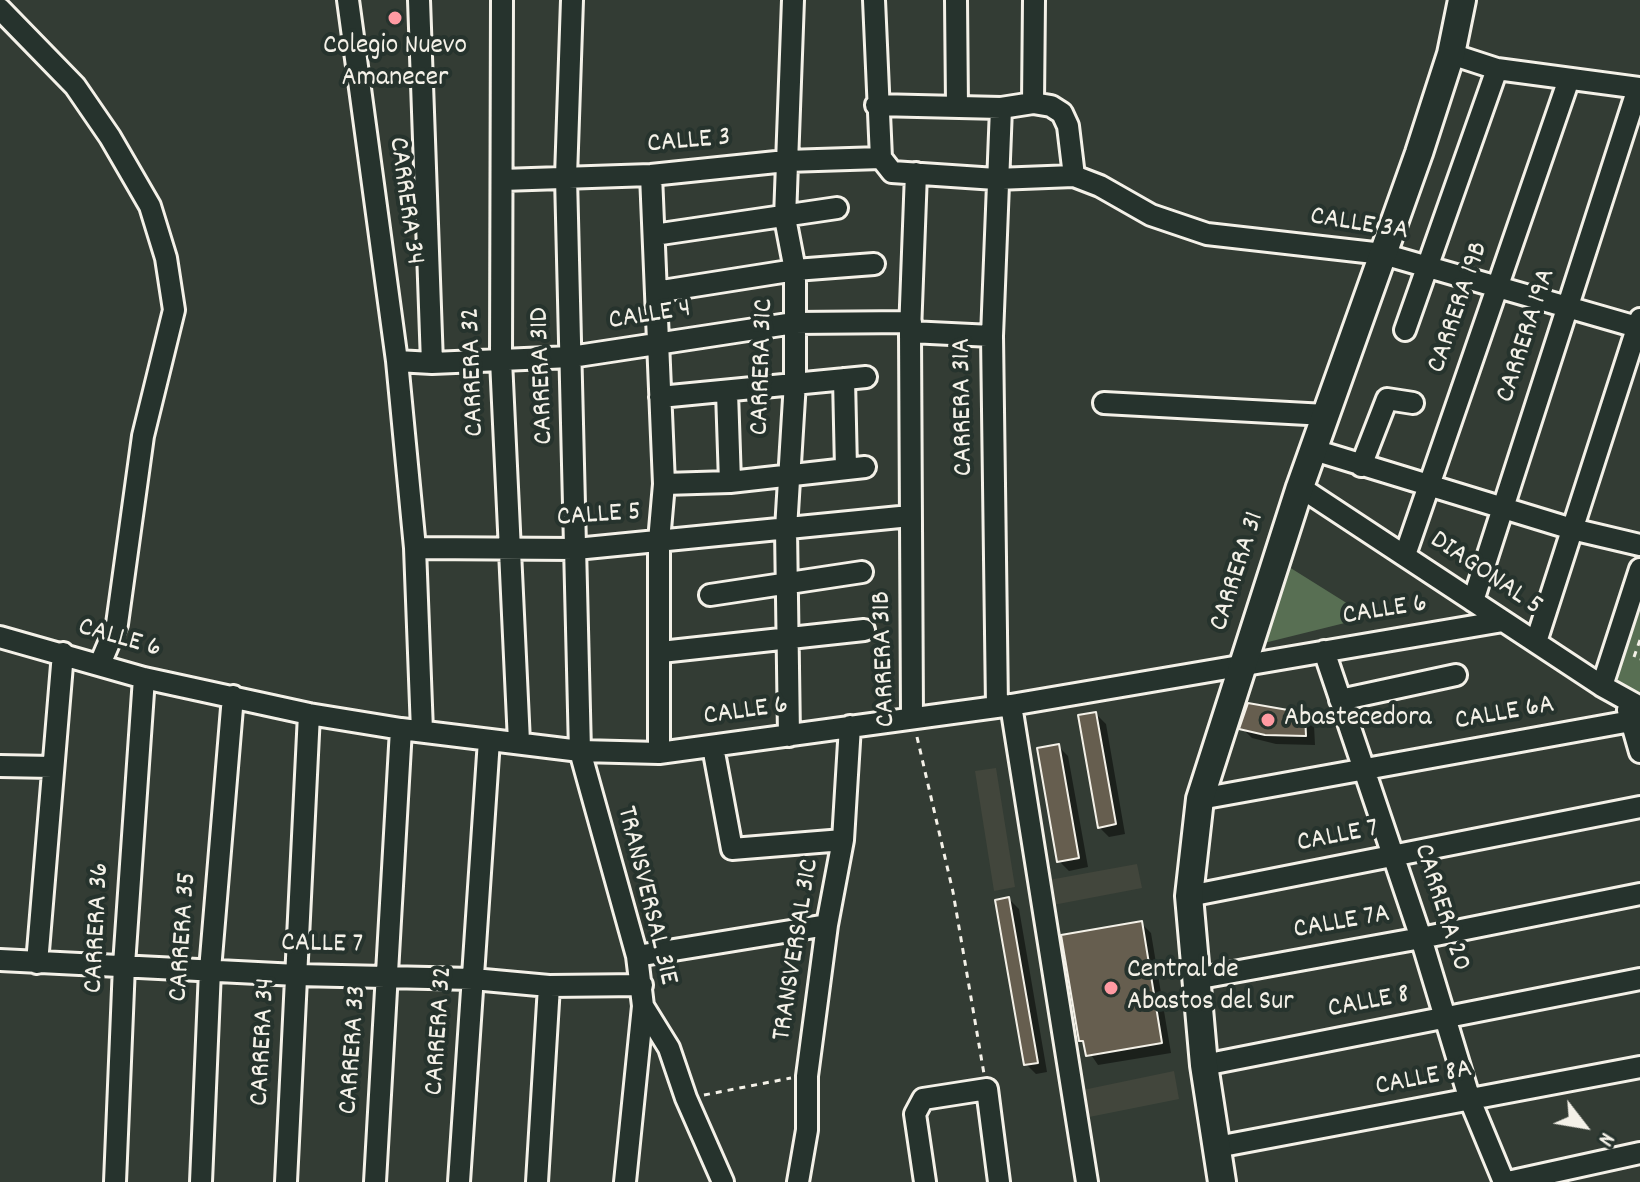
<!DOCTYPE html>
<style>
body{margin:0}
#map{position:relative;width:1640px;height:1182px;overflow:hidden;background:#333c34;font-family:Dekko,sans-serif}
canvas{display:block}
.north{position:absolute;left:1544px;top:1086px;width:80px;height:80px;-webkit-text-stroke:6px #26332d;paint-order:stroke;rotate:121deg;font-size:22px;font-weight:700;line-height:32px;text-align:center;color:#f4f1e8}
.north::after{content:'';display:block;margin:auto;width:28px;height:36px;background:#f4f1e8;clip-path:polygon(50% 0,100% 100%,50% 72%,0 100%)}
</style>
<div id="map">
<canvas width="1640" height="1182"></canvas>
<div class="north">N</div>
</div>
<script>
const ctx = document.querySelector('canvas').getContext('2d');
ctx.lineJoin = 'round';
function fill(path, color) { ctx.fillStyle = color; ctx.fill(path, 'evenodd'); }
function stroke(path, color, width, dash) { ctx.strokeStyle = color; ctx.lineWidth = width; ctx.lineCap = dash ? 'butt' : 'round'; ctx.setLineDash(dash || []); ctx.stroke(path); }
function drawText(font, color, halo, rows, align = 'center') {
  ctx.font = font + ' Dekko,sans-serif'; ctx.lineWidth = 8; ctx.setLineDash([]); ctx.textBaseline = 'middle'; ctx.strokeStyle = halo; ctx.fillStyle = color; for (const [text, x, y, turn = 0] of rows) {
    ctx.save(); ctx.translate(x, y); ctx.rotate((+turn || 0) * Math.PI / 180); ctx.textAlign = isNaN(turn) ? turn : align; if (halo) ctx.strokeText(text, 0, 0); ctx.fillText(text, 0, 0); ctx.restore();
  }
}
fill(new Path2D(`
 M 996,768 L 1015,887 L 994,891 L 975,771 Z
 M 1137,864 L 1142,888 L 1053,905 L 1049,880 Z
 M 1174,1071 L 1179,1099 L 1089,1117 L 1083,1090 Z`), '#42463c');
fill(new Path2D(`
 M 1289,567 L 1369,617 L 1260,644 Z
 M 1640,608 L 1640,694 L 1615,679 Z`), '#586f53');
fill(new Path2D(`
 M 1096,714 L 1106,724 L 1125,834 L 1109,837 L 1099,827 Z
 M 1304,715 L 1314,725 L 1315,745 L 1276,744 L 1252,738 L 1242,728 Z
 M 1058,746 L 1068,756 L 1088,867 L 1069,871 L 1059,861 Z
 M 1009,899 L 1019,909 L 1047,1072 L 1036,1074 L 1026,1064 Z
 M 1141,923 L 1151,933 L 1171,1053 L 1098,1065 L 1081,1040 Z`), '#0007');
const building = new Path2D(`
 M 1248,703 L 1305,713 L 1306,736 L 1265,735 L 1239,729 Z
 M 1096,712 L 1116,824 L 1098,828 L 1078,715 Z
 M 1059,744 L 1079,858 L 1057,862 L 1037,748 Z
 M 1009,897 L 1038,1063 L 1024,1065 L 995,900 Z
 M 1142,921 L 1162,1043 L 1086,1056 L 1083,1041 L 1079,1041 L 1061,935 Z`);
fill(building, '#665e4f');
stroke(building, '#f4f1e8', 2);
const minor = new Path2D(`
 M 348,0 L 397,361 L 415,548 L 422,731
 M 419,0 L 432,363
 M 502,0 L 501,360 L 519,742
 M 572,0 L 566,177 L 580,751 L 637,956 L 643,1006 L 669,1048 L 686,1098 L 723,1182
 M 874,0 L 881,158 L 892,172 L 996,179 L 1074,176 L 1100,186 L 1151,215 L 1207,234 L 1383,254 L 1640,328
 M 956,0 L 957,105
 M 0,9 L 75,86 L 110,137 L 150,206 L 166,258 L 174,310 L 143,436 L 117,624 L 100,664
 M 1451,54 L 1497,69 L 1640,88
 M 1033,103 L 1034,0
 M 876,105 L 1001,108 L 1033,103 L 1051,106 L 1062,113 L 1068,126 L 1074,176
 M 651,175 L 664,484 L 659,541 L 659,753
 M 502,180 L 651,175 L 786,161 L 881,158
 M 654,235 L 837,208
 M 656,292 L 795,270 L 874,264
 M 1405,330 L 1497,69
 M 910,332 L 992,336
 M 397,361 L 432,363 L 571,357 L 794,323 L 911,322
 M 844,379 L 846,469
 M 727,392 L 730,482
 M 660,397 L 866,377
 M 1104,403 L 1326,415
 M 1314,450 L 1572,529 L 1640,545
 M 1361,466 L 1387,399 L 1413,403
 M 664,484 L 730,482 L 865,467
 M 1300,487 L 1602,686 L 1640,707
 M 415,548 L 576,549 L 910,516
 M 1405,555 L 1569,79
 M 710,595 L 862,572
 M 1473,601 L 1638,88
 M 0,637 L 144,678 L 309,714 L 401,729 L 580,751 L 659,753 L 1011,705 L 1503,621
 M 1536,642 L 1640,319
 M 1324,651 L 1421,938 L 1470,1100 L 1504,1182
 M 661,652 L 864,630
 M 1602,686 L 1640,569
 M 1340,700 L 1456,675
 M 1011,705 L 1087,1182
 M 997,706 L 992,336 L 1001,108
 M 1628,710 L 1640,752
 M 912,717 L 910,332 L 916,173
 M 789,736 L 786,529 L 795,382 L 795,270 L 785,218 L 793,0
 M 713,747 L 732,849 L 843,840
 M 0,766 L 52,767
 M 1200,799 L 1631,721
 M 1189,896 L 1640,807
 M 637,956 L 827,925
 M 0,960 L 297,975 L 473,979 L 549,986 L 642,985
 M 37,963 L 63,653
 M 1195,979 L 1421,938 L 1640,894
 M 1204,1065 L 1640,979
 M 1217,1147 L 1640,1067
 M 115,1182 L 124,965 L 144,678
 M 201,1182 L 210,970 L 233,696
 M 286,1182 L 309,714
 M 375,1182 L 401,729
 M 459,1182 L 489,740
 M 537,1182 L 549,986
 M 625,1182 L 643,1006
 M 798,1182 L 807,1130 L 807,1076 L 827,925 L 843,840 L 850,726
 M 925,1182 L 915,1114 L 923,1099 L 987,1089 L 999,1182
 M 1508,1182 L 1640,1153`);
const major = new Path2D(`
 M 1222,1182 L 1204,1065 L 1189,896 L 1200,799 L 1300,487 L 1419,153 L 1451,54 L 1462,0`);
stroke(minor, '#f4f1e8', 26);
stroke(major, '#f4f1e8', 32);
stroke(new Path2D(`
 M 1640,640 L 1634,657 L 1640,659
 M 917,737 L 953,892 L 984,1074
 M 704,1095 L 791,1078`), '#f4f1e8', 3, [6, 6]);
stroke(minor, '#26332d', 20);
stroke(major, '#26332d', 26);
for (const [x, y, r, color] of [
 [395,18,8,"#ff9aa2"],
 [1268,720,8,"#ff9aa2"],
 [1111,988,8,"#ff9aa2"]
]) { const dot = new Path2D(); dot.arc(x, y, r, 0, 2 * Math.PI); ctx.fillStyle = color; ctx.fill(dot); stroke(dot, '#26332d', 3); }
drawText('28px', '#f4f1e8', '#26332d', [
 ["Colegio Nuevo",395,48,"center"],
 ["Amanecer",395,80,"center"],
 ["Abastecedora",1284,720],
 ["Central de",1127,972],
 ["Abastos del Sur",1127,1004]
], 'left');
drawText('28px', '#f4f1e8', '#26332d', [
 ["CALLE 3",689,143,-5],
 ["CARRERA 34",404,201,82],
 ["CALLE 3A",1359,226,9],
 ["CARRERA 19B",1460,308,-71],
 ["CALLE 4",650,317,-9],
 ["CARRERA 19A",1528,336,-72],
 ["CARRERA 31C",764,367,-88],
 ["CARRERA 32",475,372,-92],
 ["CARRERA 31D",544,376,-92],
 ["CARRERA 31A",965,407,-91],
 ["CALLE 5",599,517,-4],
 ["CARRERA 31",1239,572,-72],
 ["DIAGONAL 5",1485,575,34],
 ["CALLE 6",1385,612,-9],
 ["CALLE 6",119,640,16],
 ["CARRERA 31B",886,659,-92],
 ["CALLE 6",746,713,-8],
 ["CALLE 6A",1505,715,-10],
 ["CALLE 7",1338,838,-11],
 ["TRANSVERSAL 31E",645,896,76],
 ["CARRERA 20",1440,908,72],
 ["CALLE 7A",1342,924,-10],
 ["CARRERA 36",99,928,-87],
 ["CARRERA 35",185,937,-86],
 ["CALLE 7",322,946,1],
 ["TRANSVERSAL 31C",798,950,-81],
 ["CALLE 8",1369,1004,-11],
 ["CARRERA 32",441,1031,-86],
 ["CARRERA 34",265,1042,-87],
 ["CARRERA 33",355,1050,-86],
 ["CALLE 8A",1424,1080,-11]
]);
</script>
